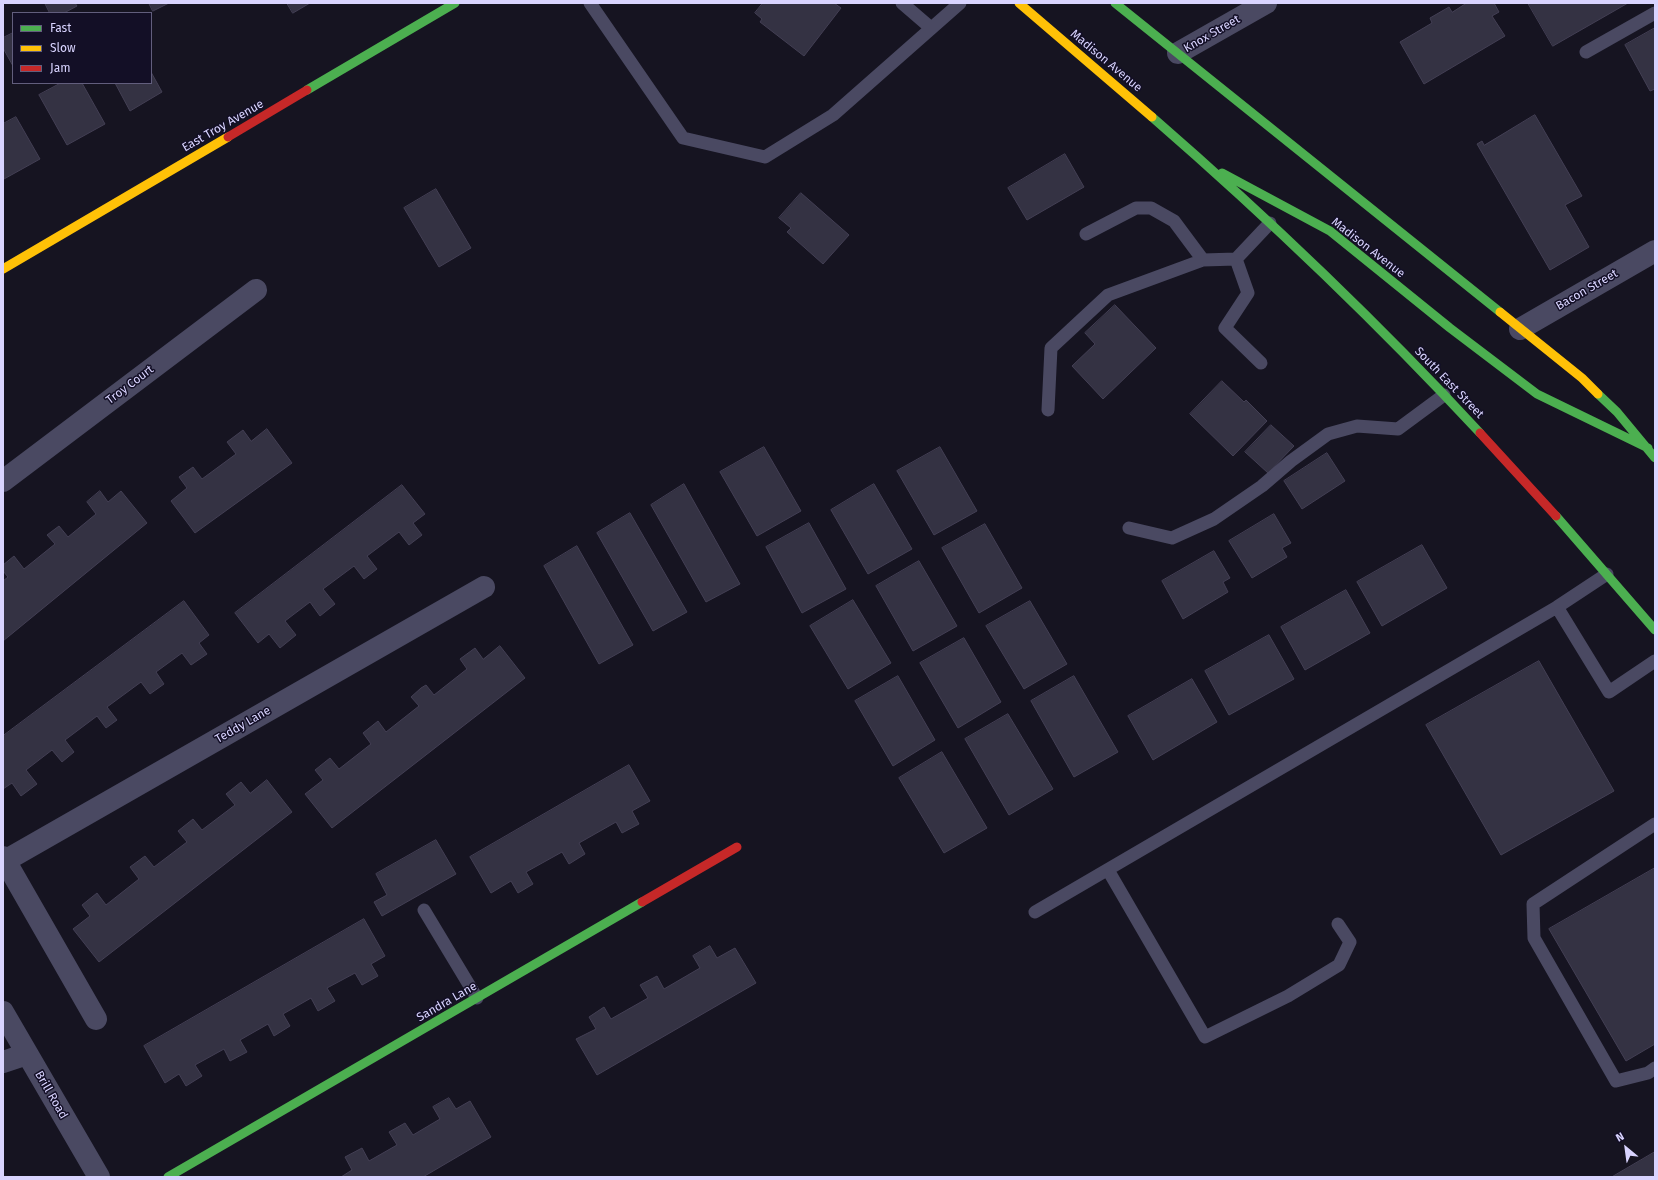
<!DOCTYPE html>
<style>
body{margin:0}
#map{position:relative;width:1658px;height:1180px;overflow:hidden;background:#161421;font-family:"Fira Sans",sans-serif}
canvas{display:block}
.frame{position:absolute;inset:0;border:4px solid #d9d4ff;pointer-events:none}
.legend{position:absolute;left:12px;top:12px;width:140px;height:72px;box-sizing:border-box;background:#130f26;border:1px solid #625e7d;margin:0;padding:5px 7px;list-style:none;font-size:12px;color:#d9d4ff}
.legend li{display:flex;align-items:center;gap:8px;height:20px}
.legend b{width:20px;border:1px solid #625e7d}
.north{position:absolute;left:1606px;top:1128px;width:40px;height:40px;-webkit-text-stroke:3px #130f26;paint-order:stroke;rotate:331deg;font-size:11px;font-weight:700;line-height:16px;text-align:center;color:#d9d4ff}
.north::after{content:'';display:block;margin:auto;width:14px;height:18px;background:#d9d4ff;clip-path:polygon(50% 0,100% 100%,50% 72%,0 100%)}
</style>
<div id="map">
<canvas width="1658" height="1180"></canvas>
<div class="frame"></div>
<ul class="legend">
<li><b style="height:5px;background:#4caf50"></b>Fast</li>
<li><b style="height:5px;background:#ffc107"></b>Slow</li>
<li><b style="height:5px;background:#c62828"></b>Jam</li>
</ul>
<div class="north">N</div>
</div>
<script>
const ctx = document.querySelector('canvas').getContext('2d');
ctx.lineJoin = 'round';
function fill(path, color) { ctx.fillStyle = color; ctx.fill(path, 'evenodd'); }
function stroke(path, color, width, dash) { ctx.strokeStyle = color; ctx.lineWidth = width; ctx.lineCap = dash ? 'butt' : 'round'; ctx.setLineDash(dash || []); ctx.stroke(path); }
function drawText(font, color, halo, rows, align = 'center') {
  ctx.font = font + ' "Fira Sans",sans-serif'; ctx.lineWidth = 3; ctx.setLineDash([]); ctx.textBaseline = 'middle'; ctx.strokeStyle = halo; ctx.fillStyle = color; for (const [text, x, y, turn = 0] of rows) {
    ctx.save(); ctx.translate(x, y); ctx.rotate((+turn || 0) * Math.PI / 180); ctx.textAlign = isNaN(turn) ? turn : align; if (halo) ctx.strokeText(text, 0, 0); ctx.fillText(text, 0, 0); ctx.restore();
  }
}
const building = new Path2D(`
 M 45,3 L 75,3 L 77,6 L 64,13 L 50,13 Z
 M 149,3 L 169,3 L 153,11 Z
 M 287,3 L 310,3 L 293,13 Z
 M 763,3 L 834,3 L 841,8 L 804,56 L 760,22 L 762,19 L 755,13 Z
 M 1467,3 L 1494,3 L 1499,12 L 1492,16 L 1505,36 L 1424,84 L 1400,42 L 1432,23 L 1430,18 L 1449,7 L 1452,12 Z
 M 1528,3 L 1628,3 L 1553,46 Z
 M 1655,28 L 1655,89 L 1650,91 L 1625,45 Z
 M 13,33 L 13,66 L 3,48 L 3,38 Z
 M 151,72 L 162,92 L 130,111 L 115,83 L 151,83 Z
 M 61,83 L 82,83 L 105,124 L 67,145 L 39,95 Z
 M 1535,115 L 1582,196 L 1565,205 L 1589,247 L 1550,270 L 1477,144 L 1482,141 L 1484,145 Z
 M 16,117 L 40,159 L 4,179 L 3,124 Z
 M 1065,154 L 1084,187 L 1027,220 L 1008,188 Z
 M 436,189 L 471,248 L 439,267 L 404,208 Z
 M 801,193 L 849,235 L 823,264 L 787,232 L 791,228 L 779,218 Z
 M 1115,305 L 1156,348 L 1103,399 L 1072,366 L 1095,344 L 1085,333 Z
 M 1222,381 L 1244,402 L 1246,400 L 1267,421 L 1233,456 L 1190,414 Z
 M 1271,425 L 1294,446 L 1268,473 L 1245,452 Z
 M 267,429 L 292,463 L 195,533 L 171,501 L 187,488 L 179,477 L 193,467 L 202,479 L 236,454 L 227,442 L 243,430 L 251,441 Z
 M 764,447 L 801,511 L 757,536 L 720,472 Z
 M 940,447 L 977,511 L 934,535 L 897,471 Z
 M 1327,453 L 1345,481 L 1302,509 L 1284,481 Z
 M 684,484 L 740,584 L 706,602 L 651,505 Z
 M 874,484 L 912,549 L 868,574 L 831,510 Z
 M 402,485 L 425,514 L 413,523 L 422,535 L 409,545 L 399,532 L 367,556 L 377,569 L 364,579 L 354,566 L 323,589 L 335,604 L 320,616 L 310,602 L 285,621 L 296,635 L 280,648 L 269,634 L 258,643 L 235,613 Z
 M 100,491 L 108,502 L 121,491 L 147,523 L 3,641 L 3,581 L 8,577 L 3,571 L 3,565 L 14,556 L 24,569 L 55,544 L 47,535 L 59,526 L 68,537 L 96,514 L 87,502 Z
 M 630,513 L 687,612 L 653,631 L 597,533 Z
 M 1274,514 L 1291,543 L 1282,548 L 1287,557 L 1252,578 L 1229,541 Z
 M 809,523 L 846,589 L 802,613 L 766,547 Z
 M 985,524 L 1022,588 L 979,613 L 942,548 Z
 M 1422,545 L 1447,588 L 1382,626 L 1357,582 Z
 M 577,546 L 633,645 L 599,664 L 544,566 Z
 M 1214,551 L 1230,578 L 1223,582 L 1228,592 L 1183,619 L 1162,581 Z
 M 919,561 L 957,626 L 913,651 L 876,586 Z
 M 1346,590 L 1370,633 L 1305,670 L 1281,627 Z
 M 853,600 L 891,663 L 848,689 L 810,626 Z
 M 184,601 L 209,635 L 199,643 L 207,654 L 191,665 L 182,653 L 156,672 L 164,684 L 150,694 L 141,682 L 107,707 L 117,720 L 106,728 L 97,716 L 65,740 L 74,752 L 62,762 L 52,750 L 26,770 L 37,784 L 21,796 L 12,783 L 3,789 L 3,736 Z
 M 1030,601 L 1067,664 L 1024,689 L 986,626 Z
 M 1269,635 L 1294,679 L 1229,715 L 1205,671 Z
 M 964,638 L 1001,702 L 958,728 L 920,663 Z
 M 500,646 L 525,678 L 332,828 L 305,794 L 323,780 L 315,770 L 330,758 L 339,769 L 371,744 L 363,733 L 378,721 L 386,732 L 419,706 L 411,697 L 421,688 L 426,685 L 434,695 L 467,669 L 460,659 L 475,648 L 483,659 Z
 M 1539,661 L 1614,791 L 1501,855 L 1426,725 Z
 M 898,676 L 935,740 L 893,766 L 855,701 Z
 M 1074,676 L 1118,752 L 1074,777 L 1031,701 Z
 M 1192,679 L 1217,722 L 1153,760 L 1128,716 Z
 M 1008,714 L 1053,789 L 1009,815 L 965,739 Z
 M 942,752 L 987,828 L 944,853 L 899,778 Z
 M 629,765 L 650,801 L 632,811 L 639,824 L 622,833 L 616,822 L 579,843 L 585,854 L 569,864 L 562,852 L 526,872 L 533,884 L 518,893 L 511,881 L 491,893 L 470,857 Z
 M 267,780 L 292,812 L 99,962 L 73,929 L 90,916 L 82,905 L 97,893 L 106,905 L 139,879 L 130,867 L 145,856 L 154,867 L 187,842 L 178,831 L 193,819 L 202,830 L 235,805 L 226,794 L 241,782 L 250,793 Z
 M 436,840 L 456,874 L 382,916 L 374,902 L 387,895 L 376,874 Z
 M 1655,868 L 1655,1044 L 1626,1061 L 1549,929 Z
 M 364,919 L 385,956 L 371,964 L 378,976 L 362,985 L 355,973 L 327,988 L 335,1001 L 318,1011 L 311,998 L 283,1014 L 290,1026 L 274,1036 L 268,1024 L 240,1040 L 247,1052 L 230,1061 L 224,1049 L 195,1065 L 202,1076 L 186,1086 L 179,1074 L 165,1083 L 144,1046 Z
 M 710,946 L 717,958 L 735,948 L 756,983 L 597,1075 L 576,1039 L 596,1029 L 589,1017 L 604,1007 L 611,1019 L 648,998 L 640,985 L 657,976 L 664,989 L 700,968 L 693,956 Z
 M 449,1098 L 456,1109 L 470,1101 L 491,1137 L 423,1177 L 341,1177 L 352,1170 L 345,1157 L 362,1148 L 369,1161 L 397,1145 L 389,1132 L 405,1123 L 413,1135 L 440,1119 L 433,1107 Z
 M 1655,1152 L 1655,1177 L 1612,1177 Z`);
fill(building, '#343243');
stroke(building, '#433f54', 1);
stroke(new Path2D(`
 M 590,3 L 683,138 L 765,157 L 833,115 L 960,3
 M 902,3 L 931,28
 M 1586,52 L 1655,13
 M 1086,234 L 1136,208 L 1151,208 L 1174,221 L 1203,260 L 1236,259 L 1270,223
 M 1236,259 L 1248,293 L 1225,328 L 1261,363
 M 1048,410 L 1051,348 L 1108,295 L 1203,260
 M 1129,528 L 1172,538 L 1214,519 L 1262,486 L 1291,461 L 1328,434 L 1357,426 L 1398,429 L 1444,395
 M 1557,607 L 1609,692 L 1655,661
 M 1655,824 L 1533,904 L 1534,938 L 1616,1081 L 1648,1073 L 1655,1068
 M 1108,870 L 1205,1037 L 1288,996 L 1339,965 L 1350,942 L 1338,924
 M 424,910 L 477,998
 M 1035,912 L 1557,607 L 1607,574`), '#4a4962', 13);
stroke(new Path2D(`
 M 1178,53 L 1266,3
 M 1520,329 L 1655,251
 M 3,481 L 256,290
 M 3,857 L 96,1019
 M 3,862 L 484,587
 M 3,1012 L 99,1177
 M 3,1062 L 27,1054`), '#4a4962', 22);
stroke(new Path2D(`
 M 1115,3 L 1500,312
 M 307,90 L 455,3
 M 1152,117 C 1267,217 1377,322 1480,433
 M 1222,173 L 1330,231 L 1450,328 L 1537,394 L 1648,448
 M 1598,394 L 1617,412 L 1655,458
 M 1556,516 L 1655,630
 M 168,1177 L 642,902`), '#4caf50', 9);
stroke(new Path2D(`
 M 1019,3 L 1152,117
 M 3,269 L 228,137
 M 1500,312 L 1582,378 L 1598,394`), '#ffc107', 9);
stroke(new Path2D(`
 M 228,137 L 307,90
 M 1480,433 L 1556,516
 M 642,902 L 737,847`), '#c62828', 9);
drawText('12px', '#d9d4ff', '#130f26', [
 ["Knox Street",1212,34,-30],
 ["Madison Avenue",1106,61,40],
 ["East Troy Avenue",223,126,-30],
 ["Madison Avenue",1368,248,38],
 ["Bacon Street",1587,290,-30],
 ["South East Street",1449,383,46],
 ["Troy Court",130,385,-37],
 ["Teddy Lane",243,725,-30],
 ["Sandra Lane",447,1002,-30],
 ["Brill Road",51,1095,60]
]);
</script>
